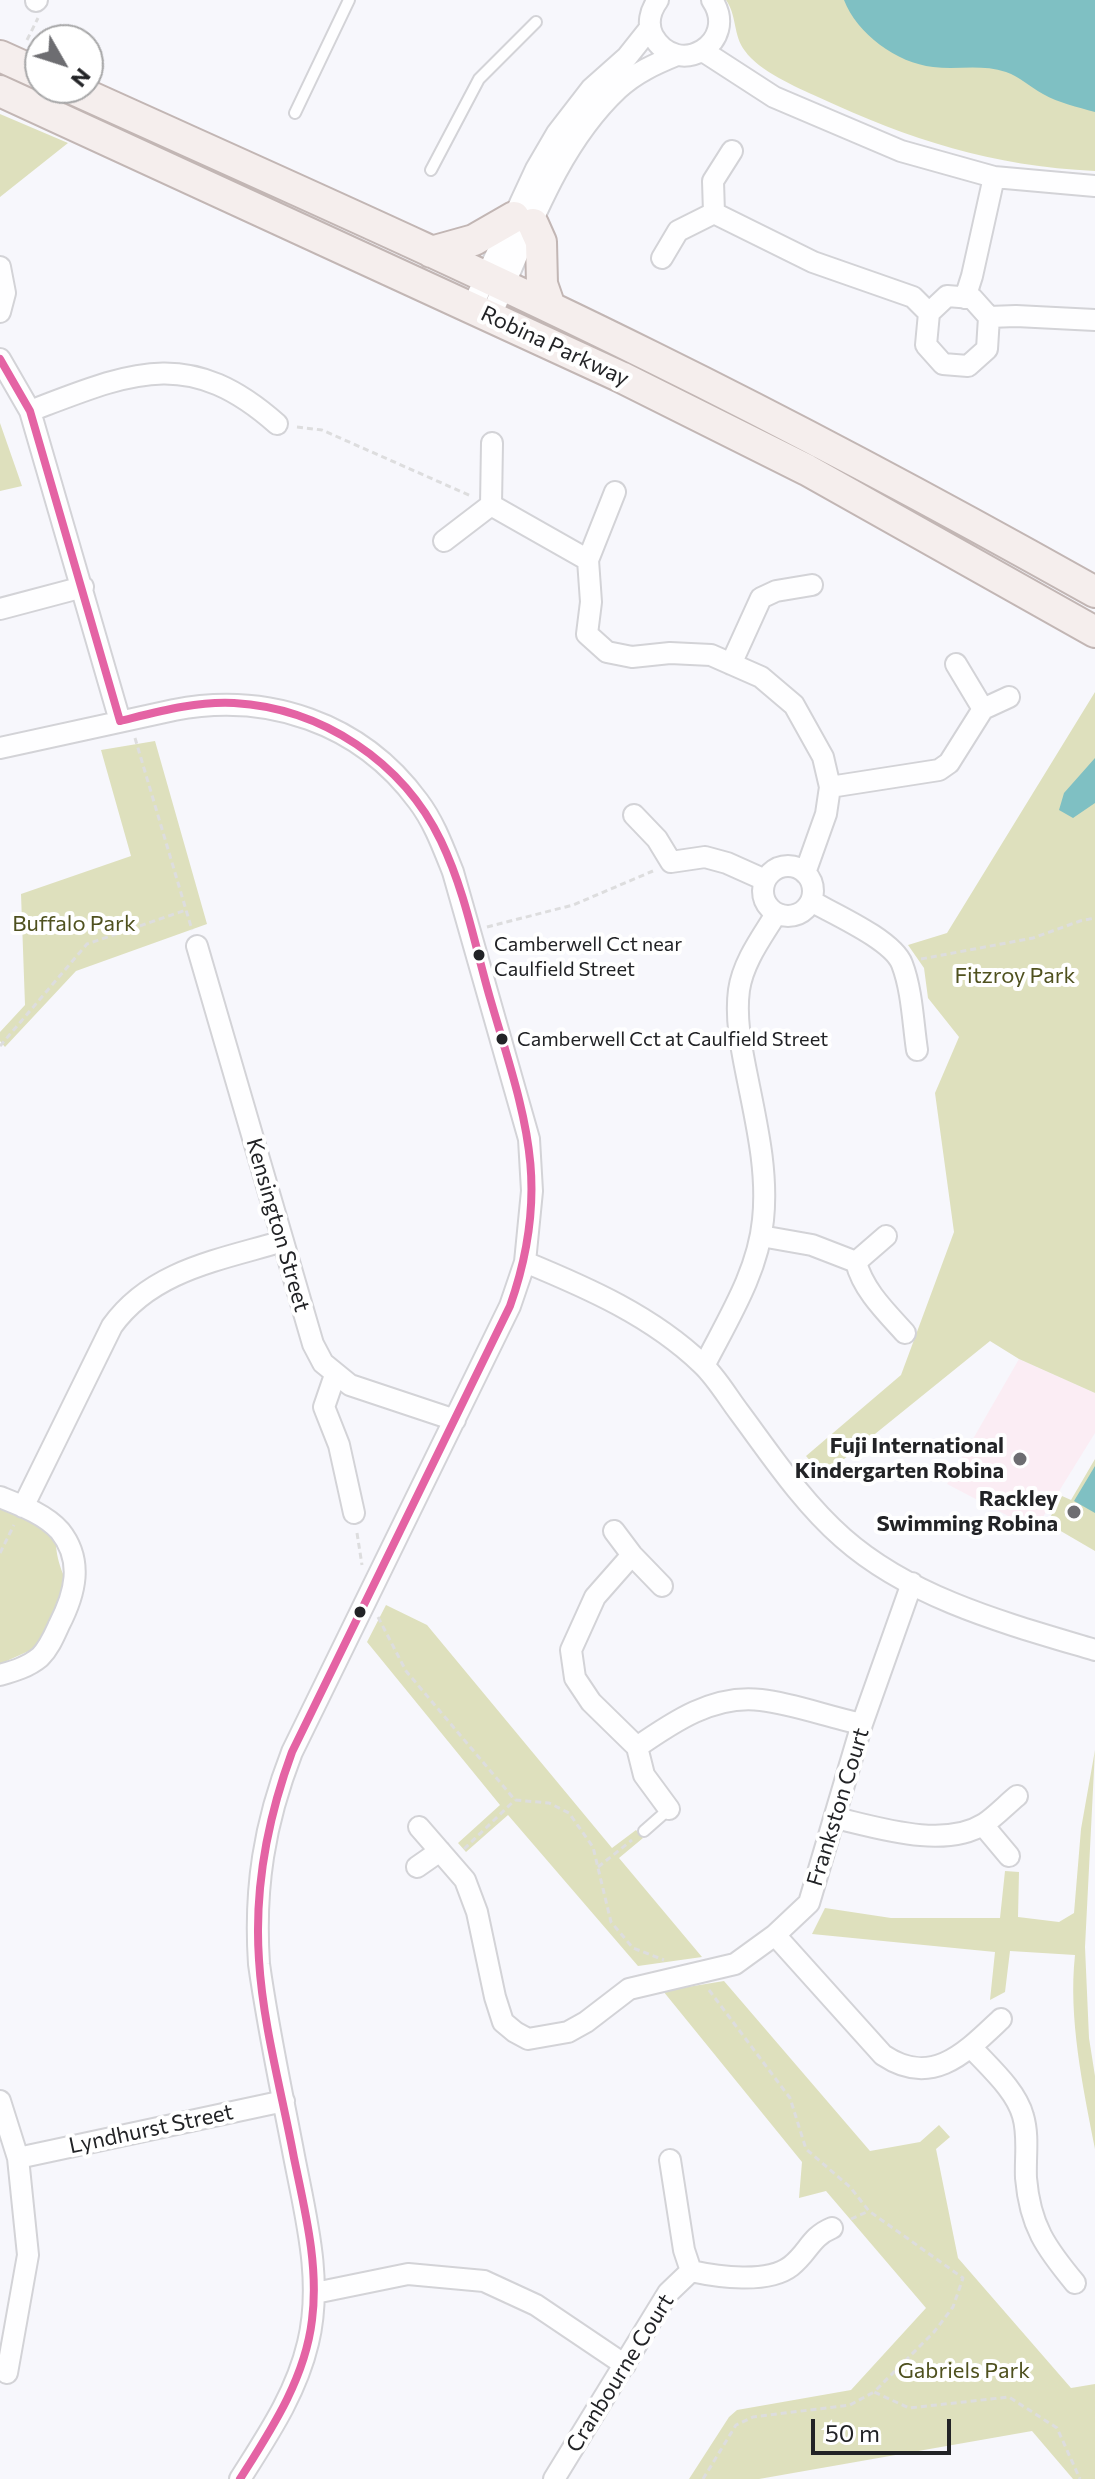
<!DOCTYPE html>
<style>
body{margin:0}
#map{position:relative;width:1095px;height:2479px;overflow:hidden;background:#f7f7fc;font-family:Commissioner,sans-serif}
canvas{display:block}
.north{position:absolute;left:24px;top:24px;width:80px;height:80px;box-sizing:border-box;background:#fff;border:2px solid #a7a7a8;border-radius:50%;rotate:129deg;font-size:22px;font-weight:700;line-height:32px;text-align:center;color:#222326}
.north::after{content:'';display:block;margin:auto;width:28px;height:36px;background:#6d6d71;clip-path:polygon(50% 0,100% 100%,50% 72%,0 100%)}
.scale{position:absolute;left:811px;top:2419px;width:140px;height:36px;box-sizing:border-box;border:4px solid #222326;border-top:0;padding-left:10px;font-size:24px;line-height:28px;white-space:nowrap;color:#222326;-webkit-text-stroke:6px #fff;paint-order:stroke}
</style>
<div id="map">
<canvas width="1095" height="2479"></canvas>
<div class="north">N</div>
<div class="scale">50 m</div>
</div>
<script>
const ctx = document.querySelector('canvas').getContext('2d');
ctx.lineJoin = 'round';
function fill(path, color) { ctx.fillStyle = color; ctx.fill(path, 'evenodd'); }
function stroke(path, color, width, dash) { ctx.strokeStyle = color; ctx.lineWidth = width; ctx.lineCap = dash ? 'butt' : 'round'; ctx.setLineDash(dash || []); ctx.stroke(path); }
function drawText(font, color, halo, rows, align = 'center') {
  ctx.font = font + ' Commissioner,sans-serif'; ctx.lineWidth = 8; ctx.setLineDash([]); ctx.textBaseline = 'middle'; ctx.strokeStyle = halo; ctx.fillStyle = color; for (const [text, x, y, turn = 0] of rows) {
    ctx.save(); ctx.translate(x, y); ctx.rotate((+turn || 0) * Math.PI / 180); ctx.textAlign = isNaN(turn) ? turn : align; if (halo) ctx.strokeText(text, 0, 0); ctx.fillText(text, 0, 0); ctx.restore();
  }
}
fill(new Path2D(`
 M 1019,1359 L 1095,1393 L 1095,1433 L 1035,1530 L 947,1484 Z`), '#fbedf4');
fill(new Path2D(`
 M 726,0 L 1095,0 L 1095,171 C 992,166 910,140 818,97 C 796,87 759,71 745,51 C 733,36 737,15 726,0 Z
 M 0,114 L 68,143 L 0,197 Z
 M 0,423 L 22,486 L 0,491 Z
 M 1095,692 L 1095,1393 L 1019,1359 L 990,1341 L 823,1476 L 806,1456 L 901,1375 L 954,1232 L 935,1093 L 959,1037 L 928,998 L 924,968 L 908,945 L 947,933 Z
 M 155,741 L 207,924 L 76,971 L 5,1047 L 0,1041 L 0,1032 L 25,1005 L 21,894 L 131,856 L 101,750 Z
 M 1095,1459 L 1095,1551 L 1047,1523 L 1062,1496 L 1071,1500 Z
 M 0,1503 L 57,1536 C 53,1548 62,1577 70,1586 L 37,1653 L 31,1650 L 0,1664 Z
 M 386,1605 L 427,1625 L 612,1848 L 636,1830 L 643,1838 L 619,1858 L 702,1957 L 638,1966 L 508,1815 L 466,1852 L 458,1843 L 500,1805 L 367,1642 Z
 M 1095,1750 L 1085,1947 L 1089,2038 L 1095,2076 L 1095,2149 C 1083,2087 1068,2018 1075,1955 L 1010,1951 L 1005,1992 L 990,2000 L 995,1952 L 812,1934 L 825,1908 L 891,1918 L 1000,1918 L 1005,1871 L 1019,1872 L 1018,1917 L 1059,1922 L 1074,1913 L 1081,1829 Z
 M 724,1981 L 870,2151 L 920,2142 L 939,2125 L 950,2137 L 936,2149 L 958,2258 L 1071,2388 L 1095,2384 L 1095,2479 L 1073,2479 L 1032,2431 L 759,2479 L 689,2479 L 729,2417 L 737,2410 L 851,2390 L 926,2308 L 826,2191 L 799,2198 L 802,2162 L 663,1991 Z`), '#dee0bd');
fill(new Path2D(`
 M 844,0 L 1095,0 L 1095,112 C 1077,107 1059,103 1043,94 C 1030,87 1020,77 1006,72 C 982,64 957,70 933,67 C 897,63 857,34 844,0 Z
 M 1095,758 L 1095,803 L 1073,818 L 1059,810 L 1064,793 Z
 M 1095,1466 L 1095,1513 L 1074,1501 Z`), '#7fc0c3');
const service = new Path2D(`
 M 295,113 L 349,0
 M 431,170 L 479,79 L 536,22
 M 644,1831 L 669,1809`);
const minor = new Path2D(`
 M 658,0 C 650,11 647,24 653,36 C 678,80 740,42 712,0
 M 36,1 L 37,0
 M 703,51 L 774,97 L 901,151 L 994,177 L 1095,186
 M 714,213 L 813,262 L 913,297 L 929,313
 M 662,258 L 678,231 L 714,213 L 713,181 L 732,151
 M 0,267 L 5,293 L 0,312
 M 947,296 L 972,298 L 989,317 L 987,349 L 968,366 L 943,364 L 926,345 L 929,313 Z
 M 965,298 L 972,276 L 994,177
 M 472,307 L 536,169 L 557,133 L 591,89 L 627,57 L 650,28
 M 491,315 C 526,239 555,148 618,89 C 635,73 655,64 677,55
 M 989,317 L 1016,316 L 1095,320
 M 0,359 L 30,411 L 120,721
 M 30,411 C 130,373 188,345 277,424
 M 615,492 L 588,560 L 591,602 L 587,634 L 607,652 L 632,657 L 670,653 L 711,655 L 761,677 L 794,705 L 823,757 L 830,787 L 826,814 L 805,873
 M 491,505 L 588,560
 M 444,541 L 491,505 L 492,443
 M 0,609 L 83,587
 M 731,664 L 761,598 L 776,591 L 812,585
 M 983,709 L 1009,697
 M 0,748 L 174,710 C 267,692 360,722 418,801 C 434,822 443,847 453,872 L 529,1139 L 532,1191 L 525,1262 L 510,1306 L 292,1752 C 264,1824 254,1888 259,1964 C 268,2029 282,2093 294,2156 C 306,2218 323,2281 308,2343 C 296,2394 267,2436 240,2479
 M 830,787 L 939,770 L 949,763 L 983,709 L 956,664
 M 634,815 L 657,839 L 671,862 L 705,857 L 727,863 L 765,880
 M763 891a25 25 0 1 1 50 0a25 25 0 1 1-50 0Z
 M 811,901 C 834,914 893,940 902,964 C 912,990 913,1023 917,1050
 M 197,946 L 313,1344 L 323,1363 L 350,1385 L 455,1420
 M 761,1236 L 812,1245 L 856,1262 C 863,1290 886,1312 905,1333
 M 525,1262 C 588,1288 652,1316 702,1364 C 716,1377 727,1396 739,1412 C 771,1455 802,1502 843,1538 C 912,1599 1008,1624 1095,1650
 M 856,1262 L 886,1236
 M 704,1366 C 728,1319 758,1272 763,1220 C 768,1173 757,1126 748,1081 C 742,1051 735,1020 739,990 C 743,962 762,937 776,914
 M 335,1375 L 324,1407 L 339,1445 L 354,1513
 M 0,1497 C 20,1505 45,1514 60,1531 C 84,1561 75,1594 59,1625 C 54,1636 49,1648 40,1657 C 28,1667 14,1671 0,1675
 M 23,1507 L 112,1326 C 152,1270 220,1260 283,1241
 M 614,1531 L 632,1555 L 662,1586
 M 632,1555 L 595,1597 L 571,1650 L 575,1678 L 591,1702 L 637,1747 L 644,1775 L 669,1809
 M 637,1747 C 673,1722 714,1694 761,1700 C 795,1704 828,1717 862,1724
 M 836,1818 C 879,1828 944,1849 984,1824 C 996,1816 1006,1805 1017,1796
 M 983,1825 L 1009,1856
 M 419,1827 L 465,1880 L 477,1912 L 495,1997 L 503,2022 L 515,2032 L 528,2039 L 568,2032 L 586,2022 L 629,1989 L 735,1964 L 775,1935 L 809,1903 L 862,1724 L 912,1583
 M 417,1867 L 440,1851
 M 775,1935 L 883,2055 C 932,2088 965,2053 1001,2019
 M 971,2047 C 989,2067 1016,2090 1023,2116 C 1029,2136 1025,2158 1026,2178 C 1030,2226 1046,2248 1075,2283
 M 0,2101 L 18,2158 L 28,2255 L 7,2373
 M 18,2158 L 284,2101
 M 670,2160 L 684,2250 L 691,2271
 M 691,2271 C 718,2277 768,2284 791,2266 C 809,2252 810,2237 832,2228
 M 315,2293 L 408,2274 L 484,2281 L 536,2305 L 625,2365
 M 554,2479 L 668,2293 L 691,2271`);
const primary = new Path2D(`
 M 0,56 L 40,74
 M 71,88 C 265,176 461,262 652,357 C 802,431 949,510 1095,592
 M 0,91 L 621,377 L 807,470 L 1095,632
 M 533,224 L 541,242 L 542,284 L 550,307
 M 431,252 L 474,240 L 514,217`);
stroke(service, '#d3d3d7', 14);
stroke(minor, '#d3d3d7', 24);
stroke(primary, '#c2b6b4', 34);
stroke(new Path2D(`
 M 27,40 L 38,18
 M 297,427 L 322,430 L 471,496
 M 135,738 L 192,930
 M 487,927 L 573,905 L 653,871
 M 921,959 L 1033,938 L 1080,921 L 1095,918
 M 0,1046 L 87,944 L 186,910
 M 357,1533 L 362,1565
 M 0,1553 L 14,1525
 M 378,1617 L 406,1671 L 515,1800 L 549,1803 L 569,1813 L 593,1847 L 611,1922 L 633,1948 L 664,1960
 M 464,1849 L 515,1800
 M 598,1867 L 632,1840
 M 709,1990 L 790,2098 L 806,2149 L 850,2187 L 869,2211 L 963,2278 L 953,2307 L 934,2332 L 874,2392 L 909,2408 L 1009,2397 L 1057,2428 L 1080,2479
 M 851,2219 L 869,2211
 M 703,2479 L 736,2425 L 753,2417 L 850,2405 L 874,2392`), '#ddddde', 3, [6, 4]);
stroke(service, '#fefeff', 10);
stroke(minor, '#fefeff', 20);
stroke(primary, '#f5eeed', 30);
stroke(new Path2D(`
 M 0,359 L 30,411 L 120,721
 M 120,721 C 157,712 196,701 234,703 C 322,708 403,762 441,841 C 465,891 475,946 490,998 C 524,1115 553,1184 510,1306 L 292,1752 C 267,1820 254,1888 259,1960 C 263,2026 282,2093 294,2158 C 305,2211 319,2266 312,2320 C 305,2379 271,2430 240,2479`), '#e463a4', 8);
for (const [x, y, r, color] of [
 [479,955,7,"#222326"],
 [502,1039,7,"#222326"],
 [1020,1459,8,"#6d6d71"],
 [1074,1512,8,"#6d6d71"],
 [360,1612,7,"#222326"]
]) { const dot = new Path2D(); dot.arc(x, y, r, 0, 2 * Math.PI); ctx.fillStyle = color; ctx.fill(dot); stroke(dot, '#fff', 3); }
drawText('20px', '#222326', '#fff', [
 ["Camberwell Cct near",494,944],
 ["Caulfield Street",494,969],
 ["Camberwell Cct at Caulfield Street",517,1039]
], 'left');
drawText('22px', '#222326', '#fff', [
 ["Robina Parkway",555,346,25],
 ["Kensington Street",278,1225,74],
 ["Frankston Court",838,1807,-73],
 ["Lyndhurst Street",151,2129,-12],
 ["Cranbourne Court",620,2373,-58]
]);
drawText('22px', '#4f511f', '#fff', [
 ["Buffalo Park",74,924],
 ["Fitzroy Park",1015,976],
 ["Gabriels Park",964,2371]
]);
drawText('bold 22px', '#222326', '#fff', [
 ["Fuji International",1004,1446],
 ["Kindergarten Robina",1004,1471],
 ["Rackley",1058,1499],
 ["Swimming Robina",1058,1524]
], 'right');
</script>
